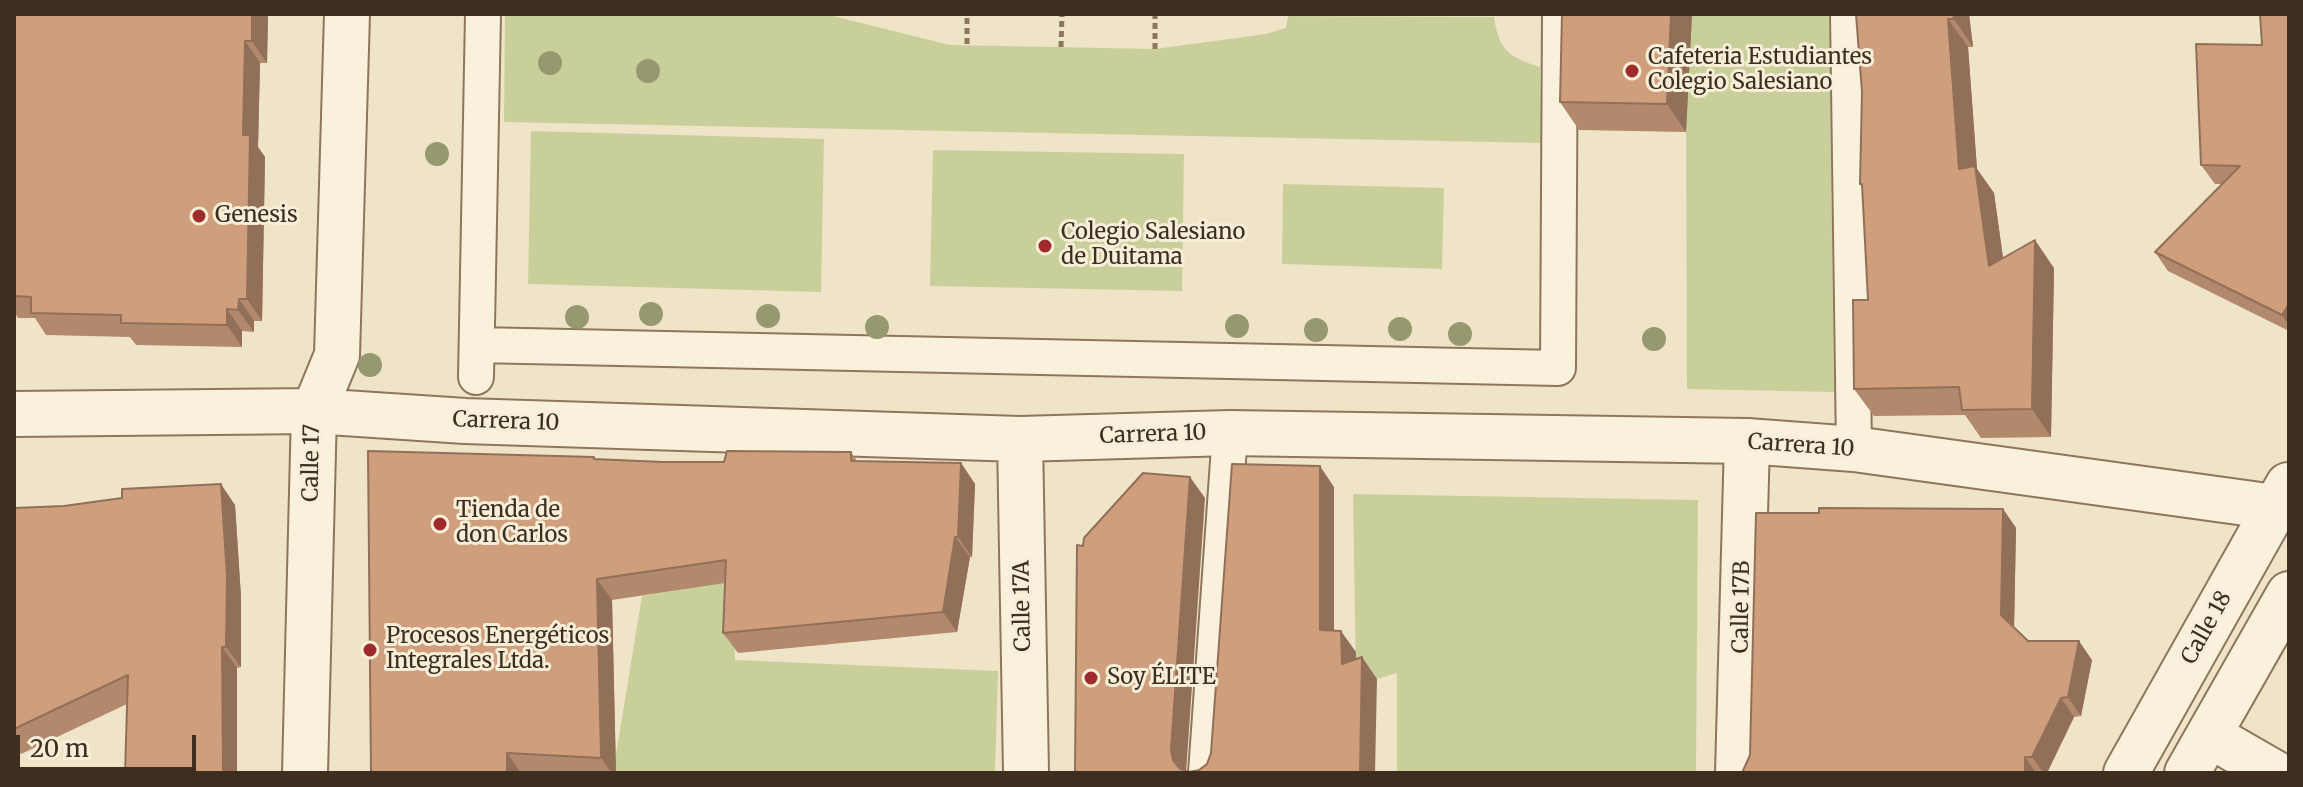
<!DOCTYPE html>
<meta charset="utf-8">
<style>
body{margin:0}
#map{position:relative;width:2303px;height:787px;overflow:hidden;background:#f0e4c8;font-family:Merriweather,serif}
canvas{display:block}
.frame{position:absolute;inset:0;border:16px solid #3d2e20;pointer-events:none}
.scale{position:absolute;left:16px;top:735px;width:180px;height:36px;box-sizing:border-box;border:4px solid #3d2e20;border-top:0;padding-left:10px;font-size:24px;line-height:28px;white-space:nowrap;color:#3d2e20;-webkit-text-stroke:6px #f7eed8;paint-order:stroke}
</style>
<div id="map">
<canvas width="2303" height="787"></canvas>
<div class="frame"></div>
<div class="scale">20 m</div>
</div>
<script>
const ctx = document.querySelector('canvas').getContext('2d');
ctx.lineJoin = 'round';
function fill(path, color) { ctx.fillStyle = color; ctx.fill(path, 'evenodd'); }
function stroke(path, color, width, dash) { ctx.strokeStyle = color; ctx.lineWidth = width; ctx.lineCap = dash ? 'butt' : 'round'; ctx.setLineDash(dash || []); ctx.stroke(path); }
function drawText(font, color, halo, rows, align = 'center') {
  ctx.font = font + ' Merriweather,serif'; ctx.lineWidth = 6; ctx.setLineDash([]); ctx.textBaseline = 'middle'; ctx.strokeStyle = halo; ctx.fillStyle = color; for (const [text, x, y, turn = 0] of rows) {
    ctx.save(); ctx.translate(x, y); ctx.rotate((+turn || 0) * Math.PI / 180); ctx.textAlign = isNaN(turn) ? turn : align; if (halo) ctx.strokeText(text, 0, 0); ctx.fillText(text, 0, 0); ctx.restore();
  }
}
fill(new Path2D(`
 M 505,14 L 825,14 L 950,45 L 1155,49 L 1266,34 L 1286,28 L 1288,16 L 1494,17 C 1499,50 1508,57 1540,67 L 1541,143 L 504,122 Z
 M 1691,14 L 1829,14 L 1834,392 L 1687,389 L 1686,132 Z
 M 531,131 L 824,139 L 821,292 L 528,284 Z
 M 933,150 L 1184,154 L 1182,291 L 930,286 Z
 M 1283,184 L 1444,188 L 1442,269 L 1282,264 Z
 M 1353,494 L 1698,500 L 1696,773 L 1397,773 L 1397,673 L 1370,681 L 1356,680 Z
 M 733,581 L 735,660 L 998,671 L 995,773 L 613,773 L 642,596 Z`), '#c9cf9b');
const lane = new Path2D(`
 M 1848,14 L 1854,449
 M 477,345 L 1558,368 L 1560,14
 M 476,377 L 483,14
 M 1206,773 L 1230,433`);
const street = new Path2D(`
 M 14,414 L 314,411 L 465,421 L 1020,439 L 1230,433 L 1747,441 L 1854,449 L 2289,509
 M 1020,439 L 1026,773
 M 2209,735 L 2275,773
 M 305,773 L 314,411 L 337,355 L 347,14
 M 1738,773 L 1747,441
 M 2126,773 L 2288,485
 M 2187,773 L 2289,594`);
stroke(lane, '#8d765c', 38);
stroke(street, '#8d765c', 48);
stroke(new Path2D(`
 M 967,44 L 967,14
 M 1061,47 L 1062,14
 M 1155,49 L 1155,14`), '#8d765c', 5, [6, 4]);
stroke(lane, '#faf1dc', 34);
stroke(street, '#faf1dc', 44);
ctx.fillStyle = '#96986f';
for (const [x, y] of [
 [550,63],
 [648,71],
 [437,154],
 [651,314],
 [768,316],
 [577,317],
 [1237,326],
 [877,327],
 [1400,329],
 [1316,330],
 [1460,334],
 [1654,339],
 [370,365]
]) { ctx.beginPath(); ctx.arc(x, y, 12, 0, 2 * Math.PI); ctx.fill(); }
fill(new Path2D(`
 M 14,14 L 268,14 L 267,63 L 260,63 L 258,147 L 265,157 L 262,321 L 254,321 L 254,332 L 242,331 L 242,347 L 136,345 L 130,337 L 46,335 L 35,318 L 18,318 L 14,312 Z
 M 1562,14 L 1692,14 L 1686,132 L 1579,130 L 1560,102 Z
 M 1856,14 L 1969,14 L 1973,47 L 1968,47 L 1977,169 L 1994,193 L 2003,258 L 2054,268 L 2051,437 L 1981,438 L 1965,415 L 1874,416 L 1854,389 L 1868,300 L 1862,188 L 1860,184 L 1862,92 Z
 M 2289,14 L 2289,331 L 2168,271 L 2155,252 L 2222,184 L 2215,184 L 2201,165 L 2262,45 Z
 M 851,452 L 857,461 L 961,463 L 975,484 L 972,557 L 970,557 L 957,632 L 738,653 L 723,633 L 725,583 L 612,600 L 616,773 L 371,773 L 594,457 L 596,460 L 663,462 L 724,462 Z
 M 235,505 L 241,597 L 241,667 L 237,668 L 237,773 L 125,773 L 127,704 L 21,754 L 14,744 L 14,508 Z
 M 2003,509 L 2016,528 L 2014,627 L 2028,641 L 2092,660 L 2081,716 L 2074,717 L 2047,773 L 1742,773 L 1750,755 L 1819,513 Z`), '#b2896c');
fill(new Path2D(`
 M 252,14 L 268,14 L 267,63 L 252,41 Z
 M 1671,14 L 1692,14 L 1686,132 L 1667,104 Z
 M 1953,14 L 1969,14 L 1973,47 L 1954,19 Z
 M 1948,19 L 1968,47 L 1977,169 L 1994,193 L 2008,294 L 1989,266 L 1959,169 Z
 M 245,41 L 260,63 L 258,147 L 265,157 L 262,321 L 247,299 L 243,135 Z
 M 2035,240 L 2054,268 L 2051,437 L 2032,409 Z
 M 239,299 L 254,321 L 254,332 L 238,310 Z
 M 2289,304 L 2289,325 L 2282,315 Z
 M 227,309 L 242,331 L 242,347 L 227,325 Z
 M 961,463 L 975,484 L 972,557 L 958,537 Z
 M 1320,466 L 1334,487 L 1334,651 L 1320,630 Z
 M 1190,477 L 1205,498 L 1186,773 L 1182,773 L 1173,760 L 1171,750 Z
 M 221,484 L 235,505 L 241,597 L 241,667 L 226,647 Z
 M 2003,509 L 2016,528 L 2014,633 L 2001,615 Z
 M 955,537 L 970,557 L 957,632 L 943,612 Z
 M 597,579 L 612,600 L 616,773 L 612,773 L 601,758 Z
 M 1341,631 L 1356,652 L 1356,685 L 1342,664 Z
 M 2079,641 L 2092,660 L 2081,716 L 2068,697 Z
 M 222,647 L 237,668 L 237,773 L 223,773 Z
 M 1362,657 L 1377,679 L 1375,773 L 1360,773 Z
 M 2061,698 L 2074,717 L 2047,773 L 2044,773 L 2032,757 Z
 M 507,753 L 521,773 L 507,773 Z
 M 2025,757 L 2036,773 L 2025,773 Z`), '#916f58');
const building = new Path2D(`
 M 14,14 L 252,14 L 252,41 L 245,41 L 243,135 L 250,135 L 247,299 L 239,299 L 238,310 L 227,309 L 227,325 L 121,323 L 121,315 L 31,313 L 31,297 L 14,296 Z
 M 1562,14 L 1671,14 L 1667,104 L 1560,102 Z
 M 1856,14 L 1953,14 L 1954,19 L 1948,19 L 1959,169 L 1975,166 L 1989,266 L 2035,240 L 2032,409 L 1962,410 L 1959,387 L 1854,389 L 1853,300 L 1868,300 L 1862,184 L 1860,184 L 1862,92 Z
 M 2260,14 L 2289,14 L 2289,304 L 2282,315 L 2155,252 L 2240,166 L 2201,165 L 2196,44 L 2262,45 Z
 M 368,451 L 594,457 L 594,459 L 663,462 L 724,462 L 727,451 L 851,452 L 851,461 L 961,463 L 958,537 L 955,537 L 943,612 L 723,633 L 726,560 L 597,579 L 601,758 L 507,753 L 507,773 L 371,773 Z
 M 1232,464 L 1320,466 L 1320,630 L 1341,631 L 1342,664 L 1362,657 L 1360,773 L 1258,772 L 1253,773 L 1075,773 L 1077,545 L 1083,546 L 1084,538 L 1143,473 L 1190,477 L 1171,750 L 1173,760 L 1179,768 L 1189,772 L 1199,770 L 1207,764 L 1211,753 Z
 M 221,484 L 227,576 L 226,647 L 222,647 L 223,773 L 125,773 L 128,675 L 14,729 L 14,508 L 64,506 L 122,498 L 122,489 Z
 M 1819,508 L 2003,509 L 2001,615 L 2028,641 L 2079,641 L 2068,697 L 2061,698 L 2032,757 L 2025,757 L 2025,773 L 1742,773 L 1750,755 L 1756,513 L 1819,513 Z`);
fill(building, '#cf9f7d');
stroke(building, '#916f58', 2);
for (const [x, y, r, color] of [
 [1632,71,8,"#9e2a2b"],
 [199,216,8,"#9e2a2b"],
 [1045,246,8,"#9e2a2b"],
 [440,524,8,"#9e2a2b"],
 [370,650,8,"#9e2a2b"],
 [1091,678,8,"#9e2a2b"]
]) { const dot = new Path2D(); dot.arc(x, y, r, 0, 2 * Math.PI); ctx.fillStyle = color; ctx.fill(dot); stroke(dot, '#f7eed8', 3); }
drawText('22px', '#3d2e20', '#f7eed8', [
 ["Cafeteria Estudiantes",1648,58],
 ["Colegio Salesiano",1648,83],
 ["Genesis",215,216],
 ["Colegio Salesiano",1061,233],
 ["de Duitama",1061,258],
 ["Tienda de",456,511],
 ["don Carlos",456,536],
 ["Procesos Energéticos",386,637],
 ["Integrales Ltda.",386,662],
 ["Soy ÉLITE",1107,678]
], 'left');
drawText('22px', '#3d2e20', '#f7eed8', [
 ["Carrera 10",506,422,2],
 ["Carrera 10",1153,435,-2],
 ["Carrera 10",1801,446,4],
 ["Calle 17",312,463,-89],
 ["Calle 17A",1023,606,-91],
 ["Calle 17B",1742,607,-89],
 ["Calle 18",2207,628,-61]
]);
</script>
